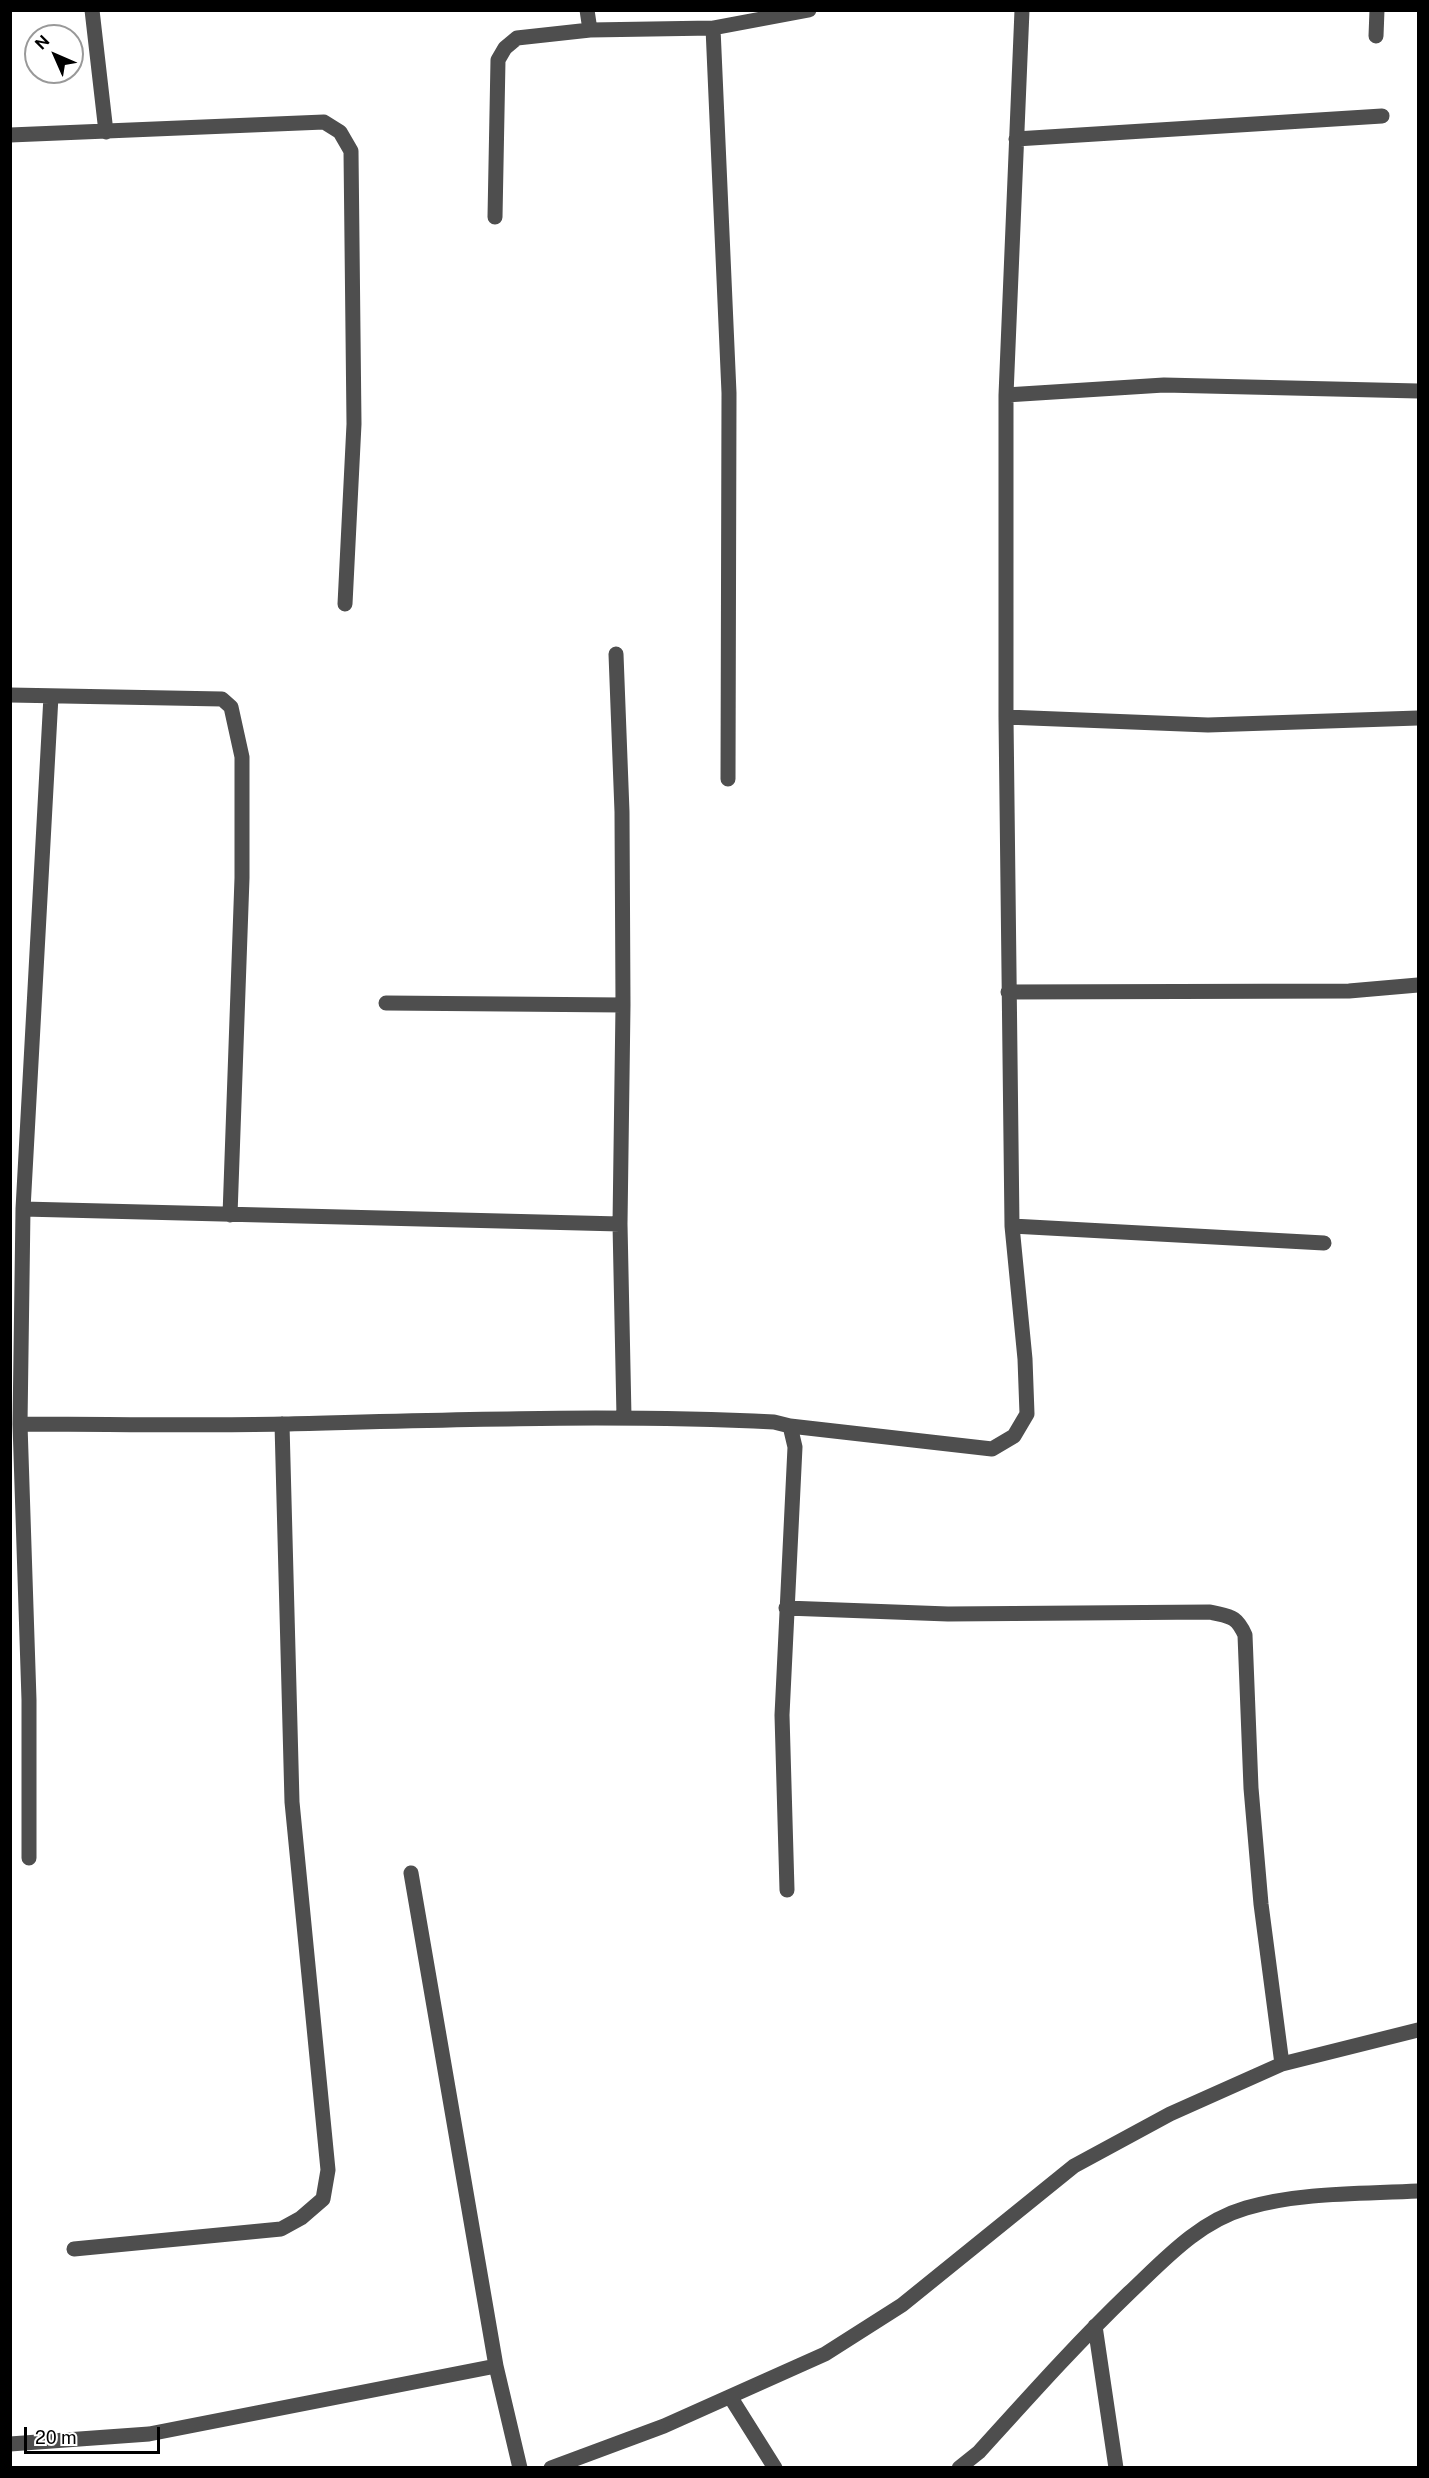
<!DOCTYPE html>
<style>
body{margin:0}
#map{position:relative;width:1429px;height:2478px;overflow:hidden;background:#fff;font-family:"Public Sans",sans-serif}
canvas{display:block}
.frame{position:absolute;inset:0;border:12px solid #000;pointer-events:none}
.north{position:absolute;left:24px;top:24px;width:60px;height:60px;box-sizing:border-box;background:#fff;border:2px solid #999;border-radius:50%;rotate:315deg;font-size:16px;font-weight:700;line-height:24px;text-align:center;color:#000}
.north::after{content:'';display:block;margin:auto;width:21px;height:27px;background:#000;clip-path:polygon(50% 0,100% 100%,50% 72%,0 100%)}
.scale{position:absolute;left:24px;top:2427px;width:136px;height:27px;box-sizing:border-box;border:3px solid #000;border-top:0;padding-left:8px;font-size:18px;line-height:21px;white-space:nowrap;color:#000;-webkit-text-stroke:4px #fff;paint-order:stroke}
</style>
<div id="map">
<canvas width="1429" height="2478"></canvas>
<div class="frame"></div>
<div class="north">N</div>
<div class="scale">20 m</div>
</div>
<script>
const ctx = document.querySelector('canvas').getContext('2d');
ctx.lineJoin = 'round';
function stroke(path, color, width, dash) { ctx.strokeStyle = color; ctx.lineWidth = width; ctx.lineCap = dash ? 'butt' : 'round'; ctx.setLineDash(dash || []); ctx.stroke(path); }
stroke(new Path2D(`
 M 92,10 L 106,132
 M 587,10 L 590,30
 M 713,28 L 729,393 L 728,779
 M 1376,36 L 1377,10
 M 10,135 L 324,122 L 340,132 L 351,151 L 354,424 L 345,604
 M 1016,139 L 1382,116
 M 495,217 L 498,60 L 505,48 L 517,38 L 590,30 L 713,28 L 809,10
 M 1006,395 L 1164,385 L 1418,391
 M 616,654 L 622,812 L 623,1005 L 620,1224 L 624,1417
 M 10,695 L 222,699 L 231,707 L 242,757 L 242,878 L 230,1215
 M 1006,717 L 1208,725 L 1418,718
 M 1008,992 L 1349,991 L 1418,985
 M 386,1003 L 623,1005
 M 23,1209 L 620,1224
 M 1012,1226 L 1324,1243
 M 20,1424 C 108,1424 196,1426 283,1424 C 447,1420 610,1414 774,1422 L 790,1426 L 795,1447 L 782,1715 L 787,1890
 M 790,1426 L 992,1449 L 1014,1436 L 1027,1414 L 1025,1359 L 1012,1226 L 1006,717 L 1006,395 L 1022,10
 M 786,1608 L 948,1614 L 1210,1612 C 1230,1617 1236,1615 1245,1635 L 1251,1788 L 1261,1904 L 1282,2064
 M 29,1858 L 29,1700 L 20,1424 L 23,1209 L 51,696
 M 411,1873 L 496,2366 L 520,2468
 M 74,2249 L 281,2229 L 301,2218 L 323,2199 L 328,2170 L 292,1802 L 282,1424
 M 1095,2326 L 1116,2468
 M 731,2398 L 775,2468
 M 10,2444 L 149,2434 L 496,2366
 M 551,2468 L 664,2426 L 825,2354 L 902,2305 L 1074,2166 L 1170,2114 L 1282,2064 L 1418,2030
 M 959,2468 L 979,2452 C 1028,2398 1077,2343 1129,2293 C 1165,2259 1198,2222 1246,2208 C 1301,2192 1362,2194 1418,2191`), '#4e4e4e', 15);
</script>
